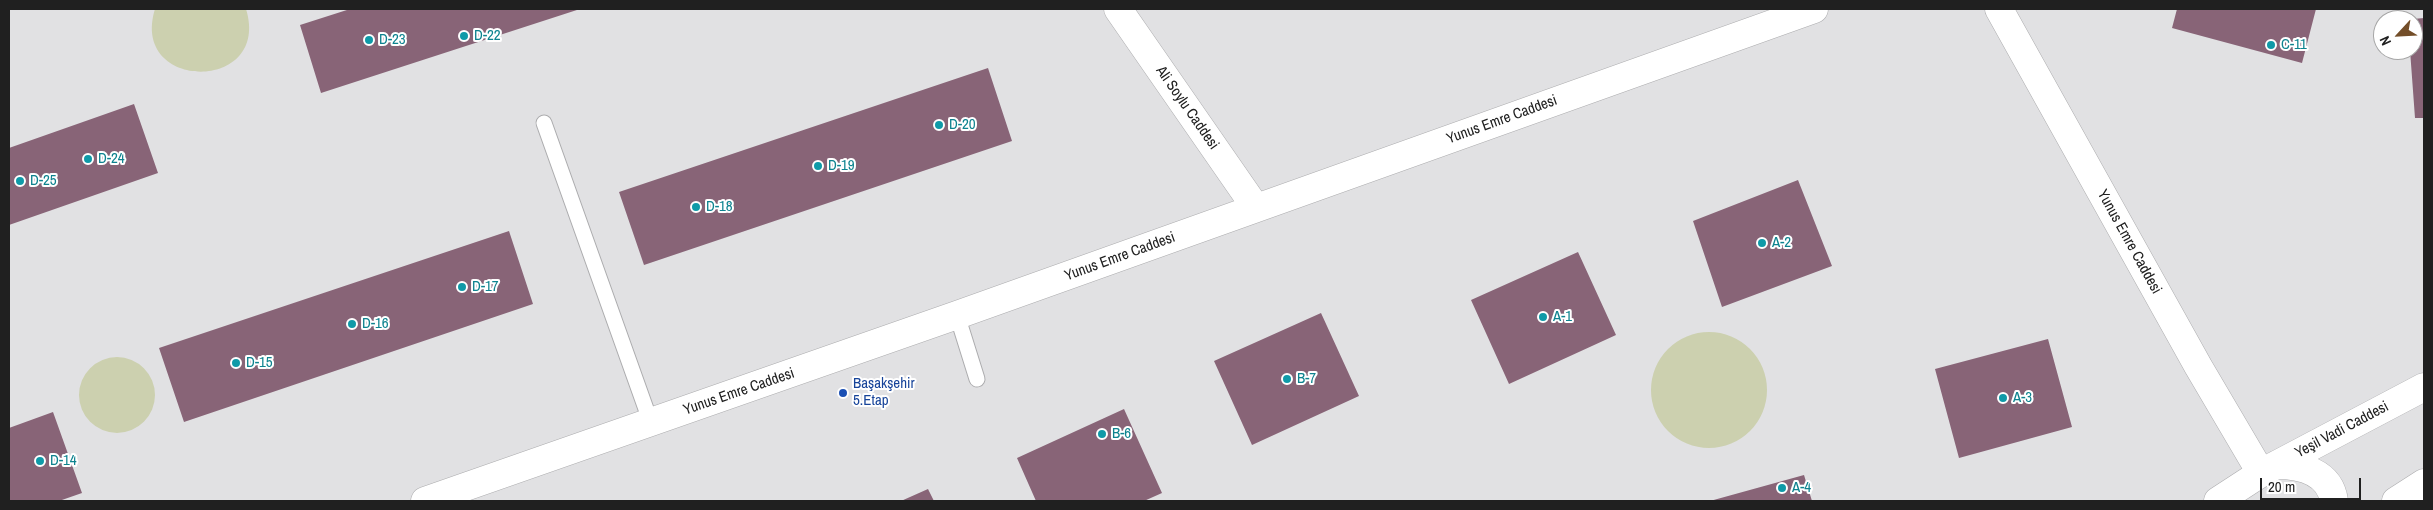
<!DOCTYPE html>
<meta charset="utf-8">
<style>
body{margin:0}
#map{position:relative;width:2433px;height:510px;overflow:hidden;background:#e1e1e3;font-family:"Archivo Narrow",sans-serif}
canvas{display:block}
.frame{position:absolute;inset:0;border:10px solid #202020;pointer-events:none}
.north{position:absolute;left:2373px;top:10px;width:50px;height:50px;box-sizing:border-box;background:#fff;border:1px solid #a6a6a6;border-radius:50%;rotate:245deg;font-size:14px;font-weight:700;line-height:20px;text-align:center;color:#202020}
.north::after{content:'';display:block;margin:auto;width:18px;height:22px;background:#734e29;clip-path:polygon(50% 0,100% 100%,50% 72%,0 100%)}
.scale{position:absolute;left:2260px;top:478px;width:101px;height:22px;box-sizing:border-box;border:2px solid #202020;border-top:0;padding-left:6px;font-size:15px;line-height:18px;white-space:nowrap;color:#202020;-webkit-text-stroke:4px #fff;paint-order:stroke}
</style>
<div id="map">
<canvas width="2433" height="510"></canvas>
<div class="frame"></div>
<div class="north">N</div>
<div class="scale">20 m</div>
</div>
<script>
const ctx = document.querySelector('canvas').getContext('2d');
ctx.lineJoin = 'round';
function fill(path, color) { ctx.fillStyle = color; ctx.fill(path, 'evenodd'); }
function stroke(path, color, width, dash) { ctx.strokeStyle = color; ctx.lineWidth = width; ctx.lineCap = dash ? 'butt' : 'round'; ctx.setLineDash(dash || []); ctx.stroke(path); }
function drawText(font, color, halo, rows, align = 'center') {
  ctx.font = font + ' "Archivo Narrow",sans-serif'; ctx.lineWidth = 4; ctx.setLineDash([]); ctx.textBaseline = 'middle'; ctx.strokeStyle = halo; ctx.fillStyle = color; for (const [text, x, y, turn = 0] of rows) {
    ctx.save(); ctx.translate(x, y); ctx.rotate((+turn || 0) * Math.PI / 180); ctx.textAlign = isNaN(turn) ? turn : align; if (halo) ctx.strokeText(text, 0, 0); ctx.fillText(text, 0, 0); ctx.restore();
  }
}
fill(new Path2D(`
 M 155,9 L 246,9 C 272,93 129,92 155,9 Z
 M1651 390a58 58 0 1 1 116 0a58 58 0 1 1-116 0Z
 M79 395a38 38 0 1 1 76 0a38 38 0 1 1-76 0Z`), '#ccd0af');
fill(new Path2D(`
 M 350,9 L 580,9 L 321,93 L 300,25 Z
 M 2177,9 L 2316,9 L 2302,63 L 2172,28 Z
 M 2424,18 L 2424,118 L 2415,118 L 2410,50 L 2413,50 L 2413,19 Z
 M 988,68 L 1012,141 L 644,265 L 619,192 Z
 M 134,104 L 158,173 L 9,225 L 9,148 Z
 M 1798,180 L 1832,266 L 1722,307 L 1693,221 Z
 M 509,231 L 533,304 L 184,422 L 159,348 Z
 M 1578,252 L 1616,335 L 1509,384 L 1471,300 Z
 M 1321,313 L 1359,396 L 1252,445 L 1214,361 Z
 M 2048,339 L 2072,427 L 1959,458 L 1935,369 Z
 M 1124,409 L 1162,493 L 1144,501 L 1036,501 L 1017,458 Z
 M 53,412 L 82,493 L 59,501 L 9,501 L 9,428 Z
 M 1804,475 L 1812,501 L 1710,501 Z
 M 928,489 L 934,501 L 901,501 Z`), '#886477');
const service = new Path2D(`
 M 544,123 L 651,423
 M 957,315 L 977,379`);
const tertiary = new Path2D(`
 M 1118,9 L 1256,208
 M 1999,9 L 2198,366 L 2261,473
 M 425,501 L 957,315 L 1814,9`);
const primary = new Path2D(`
 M 2276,465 C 2301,465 2330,472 2334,501
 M 2218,501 L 2261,473 L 2424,387
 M 2396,501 L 2424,483`);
stroke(service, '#acacae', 17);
stroke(tertiary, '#acacae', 29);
stroke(primary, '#acacae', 29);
stroke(service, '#fff', 15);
stroke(tertiary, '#fff', 28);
stroke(primary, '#fff', 28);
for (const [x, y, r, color] of [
 [464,36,5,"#0f9aa8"],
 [369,40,5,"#0f9aa8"],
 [2271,45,5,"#0f9aa8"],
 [939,125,5,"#0f9aa8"],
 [88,159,5,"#0f9aa8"],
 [818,166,5,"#0f9aa8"],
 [20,181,5,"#0f9aa8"],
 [696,207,5,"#0f9aa8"],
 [1762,243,5,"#0f9aa8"],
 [462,287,5,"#0f9aa8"],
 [1543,317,5,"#0f9aa8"],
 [352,324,5,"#0f9aa8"],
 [236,363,5,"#0f9aa8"],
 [1287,379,5,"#0f9aa8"],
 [843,393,5,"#1a4fb4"],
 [2003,398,5,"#0f9aa8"],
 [1102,434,5,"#0f9aa8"],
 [40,461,5,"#0f9aa8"],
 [1782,488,5,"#0f9aa8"]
]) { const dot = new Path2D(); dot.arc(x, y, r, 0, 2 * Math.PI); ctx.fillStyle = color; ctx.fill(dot); stroke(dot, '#fff', 2); }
drawText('15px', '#0d838f', '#fff', [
 ["D-22",474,36],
 ["D-23",379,40],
 ["C-11",2281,45],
 ["D-20",949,125],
 ["D-24",98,159],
 ["D-19",828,166],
 ["D-25",30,181],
 ["D-18",706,207],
 ["A-2",1772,243],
 ["D-17",472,287],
 ["A-1",1553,317],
 ["D-16",362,324],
 ["D-15",246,363],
 ["B-7",1297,379],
 ["A-3",2013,398],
 ["B-6",1112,434],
 ["D-14",50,461],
 ["A-4",1792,488]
], 'left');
drawText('15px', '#202020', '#fff', [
 ["Ali Soylu Caddesi",1187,108,55],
 ["Yunus Emre Caddesi",1502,120,-20],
 ["Yunus Emre Caddesi",2129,242,61],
 ["Yunus Emre Caddesi",1120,257,-20],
 ["Yunus Emre Caddesi",739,392,-19],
 ["Yeşil Vadi Caddesi",2342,430,-28]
]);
drawText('15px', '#164399', '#fff', [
 ["Başakşehir",853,384],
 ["5.Etap",853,401]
], 'left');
</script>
